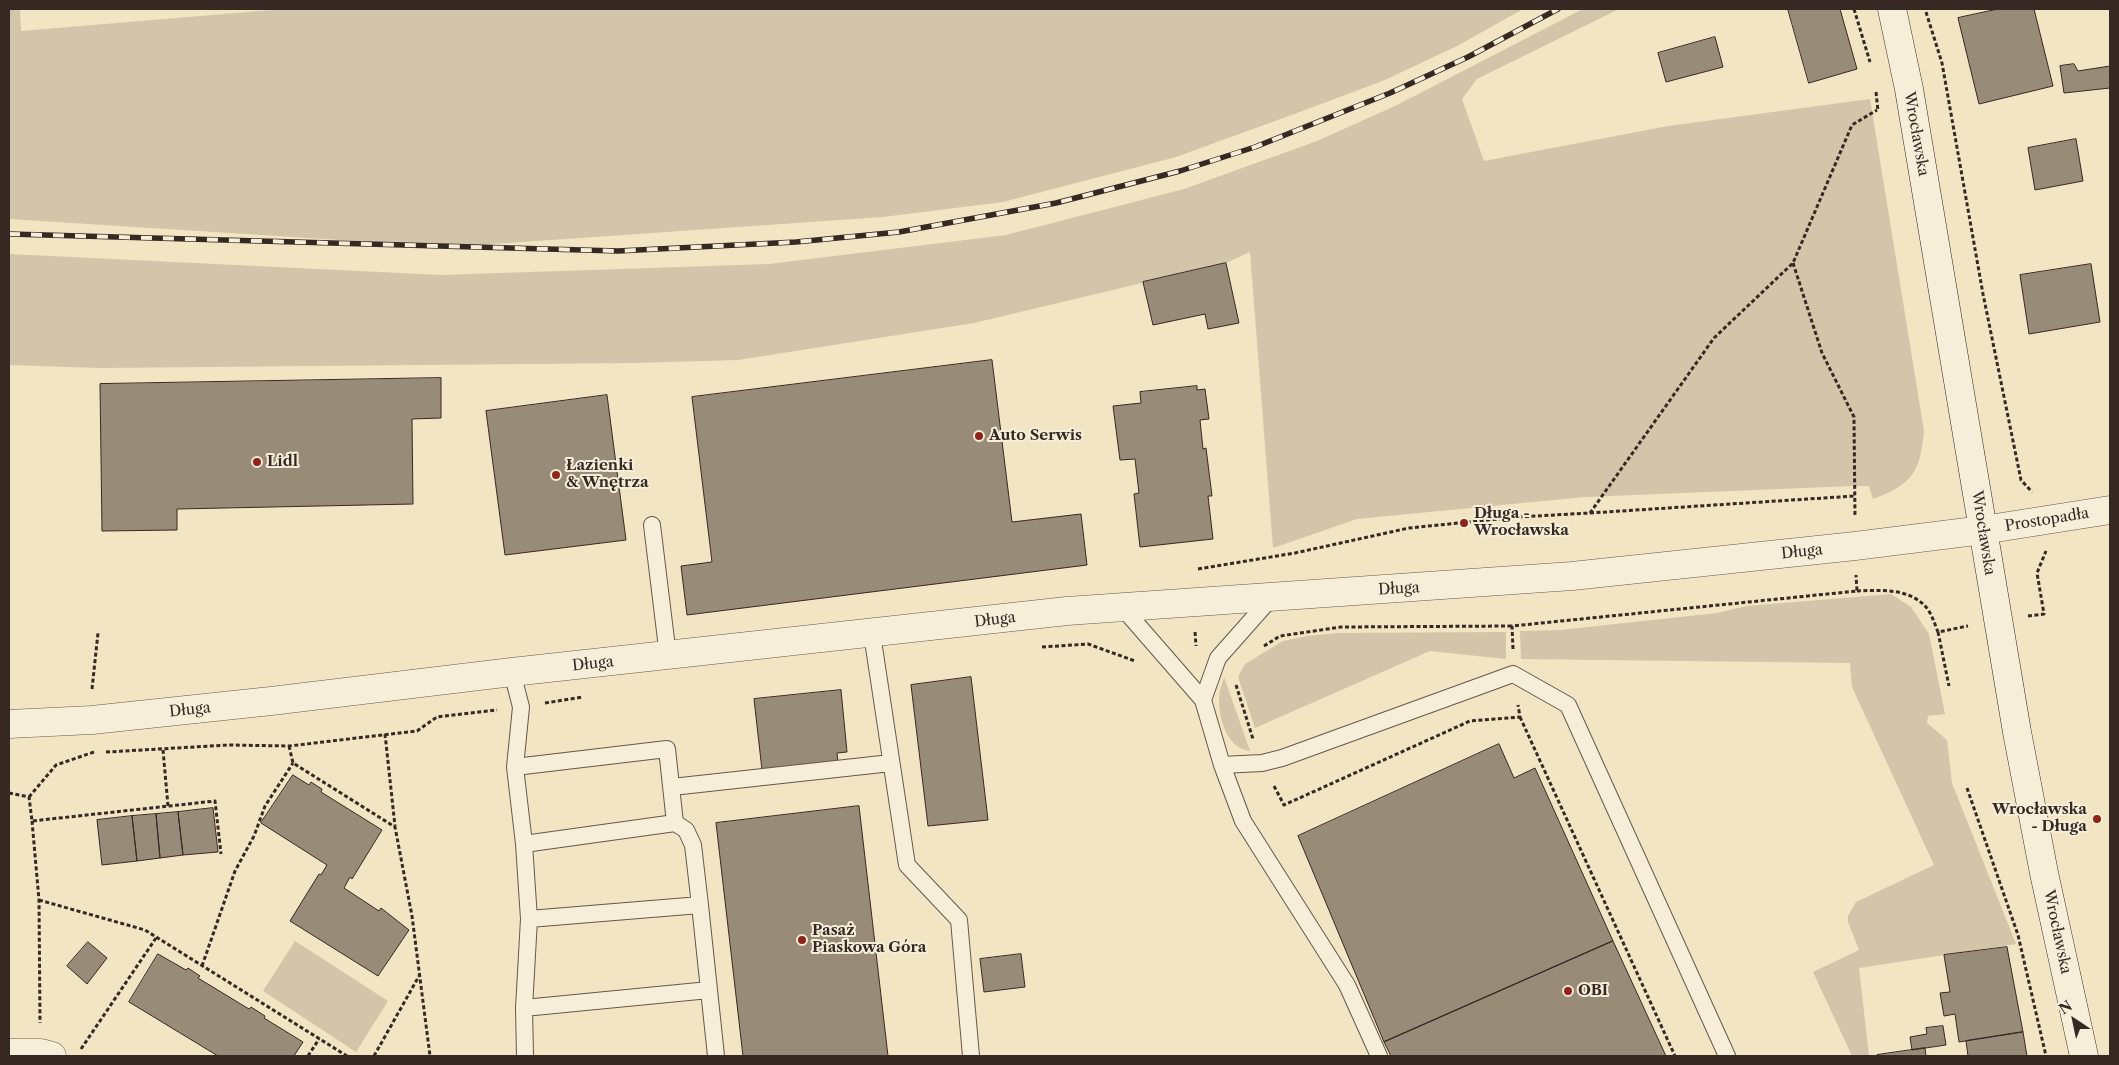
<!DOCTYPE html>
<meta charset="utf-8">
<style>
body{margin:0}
#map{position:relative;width:2119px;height:1065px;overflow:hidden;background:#f2e5c4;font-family:"Libre Caslon Text",serif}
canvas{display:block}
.frame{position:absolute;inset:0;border:10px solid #362923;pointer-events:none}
.north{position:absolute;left:2049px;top:995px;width:50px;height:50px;-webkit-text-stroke:4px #f7eed9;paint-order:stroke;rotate:326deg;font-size:14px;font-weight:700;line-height:20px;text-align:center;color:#362923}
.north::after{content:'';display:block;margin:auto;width:18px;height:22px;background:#362923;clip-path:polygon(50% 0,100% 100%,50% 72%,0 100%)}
</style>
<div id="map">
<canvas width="2119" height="1065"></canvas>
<div class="frame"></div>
<div class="north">N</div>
</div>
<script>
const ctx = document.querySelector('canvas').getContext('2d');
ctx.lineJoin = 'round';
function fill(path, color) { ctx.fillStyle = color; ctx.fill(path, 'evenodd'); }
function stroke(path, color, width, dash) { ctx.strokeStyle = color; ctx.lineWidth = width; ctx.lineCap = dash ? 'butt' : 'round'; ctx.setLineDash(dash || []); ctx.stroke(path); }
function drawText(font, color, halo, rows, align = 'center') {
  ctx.font = font + ' "Libre Caslon Text",serif'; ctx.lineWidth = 4; ctx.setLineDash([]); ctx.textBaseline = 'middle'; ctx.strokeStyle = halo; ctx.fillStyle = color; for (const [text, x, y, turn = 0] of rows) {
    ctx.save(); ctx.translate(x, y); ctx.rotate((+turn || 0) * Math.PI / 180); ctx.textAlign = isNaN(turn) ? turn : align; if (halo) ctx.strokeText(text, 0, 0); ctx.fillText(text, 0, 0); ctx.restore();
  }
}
fill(new Path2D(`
 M 9,9 L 20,9 L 21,31 L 284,9 L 1523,9 L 1459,45 L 1385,80 L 1308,109 L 1176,157 L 1003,202 L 883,217 L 450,247 L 9,219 Z
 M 1583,9 L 1619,9 L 1477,79 L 1462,99 L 1484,161 L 1668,126 L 1870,99 L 1924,431 C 1920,472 1913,484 1873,499 L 1869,486 L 1852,486 L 1585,497 L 1357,519 L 1273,548 L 1250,252 L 1226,263 L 974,323 L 738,360 L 635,363 L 100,368 L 9,365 L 9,254 L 441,275 L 769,264 L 1006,235 L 1184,189 L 1317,141 L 1395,106 Z
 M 1891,594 L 1911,607 L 1929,634 L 1945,714 L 1928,716 L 1927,723 L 1947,740 L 1952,783 L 2016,944 L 1859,968 L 1869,1056 L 1852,1056 L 1813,972 L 1859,950 L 1848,922 L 1848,916 L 1856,902 L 1934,865 L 1852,687 L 1850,663 L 1521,659 L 1520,631 L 1560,630 L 1717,613 L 1747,606 Z
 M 1506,632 L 1506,659 L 1430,651 L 1255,728 L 1238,677 L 1245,664 L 1283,641 L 1307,636 L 1339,633 Z
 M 1224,677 L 1250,751 C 1228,749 1219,720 1219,700 C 1219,692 1222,684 1224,677 Z
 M 295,941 L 388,1001 L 356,1052 L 263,991 Z`), '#d2c5a9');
const building = new Path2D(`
 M 1788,9 L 1840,9 L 1857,69 L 1809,83 Z
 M 1998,9 L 2034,9 L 2053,86 L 1979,104 L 1958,18 Z
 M 1715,37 L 1723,67 L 1666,82 L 1658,53 Z
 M 2074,64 L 2078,71 L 2110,66 L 2110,88 L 2064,93 L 2060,66 Z
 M 2076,139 L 2083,181 L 2035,190 L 2028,148 Z
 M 1226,263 L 1239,323 L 1208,329 L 1205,314 L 1153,325 L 1143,282 Z
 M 2091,264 L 2100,322 L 2029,334 L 2020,275 Z
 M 992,360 L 1012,522 L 1081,514 L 1087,565 L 687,615 L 681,566 L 712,562 L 692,397 Z
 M 441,378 L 441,418 L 412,419 L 413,504 L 177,509 L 177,530 L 102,531 L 100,384 Z
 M 1197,386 L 1197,390 L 1205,389 L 1209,419 L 1200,420 L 1203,449 L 1206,448 L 1212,496 L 1208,496 L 1213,539 L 1140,547 L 1134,494 L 1139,493 L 1135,459 L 1120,460 L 1113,406 L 1141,403 L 1140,392 Z
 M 607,395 L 626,540 L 505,555 L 486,411 Z
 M 971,677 L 988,820 L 928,826 L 911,685 Z
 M 841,690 L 847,752 L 837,753 L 838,762 L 762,770 L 754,699 Z
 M 1499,744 L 1514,778 L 1535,768 L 1613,941 L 1384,1042 L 1298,836 Z
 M 293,775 L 309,785 L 311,782 L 317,786 L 322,789 L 321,792 L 382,830 L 352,879 L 350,877 L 344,888 L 379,911 L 381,908 L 409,930 L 378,976 L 290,921 L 319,874 L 321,875 L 327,865 L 261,823 Z
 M 859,806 L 888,1056 L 743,1056 L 716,823 Z
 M 213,808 L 218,852 L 183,855 L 178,812 Z
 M 178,812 L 183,855 L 160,858 L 156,814 Z
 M 156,814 L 160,858 L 137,861 L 132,816 Z
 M 132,816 L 137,861 L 102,865 L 97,820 Z
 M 1613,941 L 1666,1056 L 1391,1056 L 1384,1042 Z
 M 88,942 L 107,958 L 87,984 L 67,966 Z
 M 2007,947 L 2023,1032 L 1959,1042 L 1955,1014 L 1944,1016 L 1940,993 L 1950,992 L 1944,955 Z
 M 158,954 L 186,970 L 188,968 L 200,976 L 198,978 L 249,1009 L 251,1007 L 265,1016 L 264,1018 L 303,1042 L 294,1056 L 218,1056 L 129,1002 Z
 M 1021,954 L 1025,987 L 984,992 L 980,959 Z
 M 1943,1026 L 1946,1045 L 1912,1050 L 1910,1037 L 1927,1034 L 1926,1028 Z
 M 2023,1032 L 2027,1056 L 1968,1056 L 1966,1041 Z
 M 1925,1048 L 1926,1056 L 1877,1056 L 1877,1055 Z`);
fill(building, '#988b77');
stroke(building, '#362923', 1);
const service = new Path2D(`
 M 652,525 L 668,656
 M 1122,607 L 1203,700 L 1222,765 L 1262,763 L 1282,758 L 1513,674 L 1568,705 L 1727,1056
 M 872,634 L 907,865 L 959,920 L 971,1056
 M 512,672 L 521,707 L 515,767 L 524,844 L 675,823 L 667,749 L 515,767
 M 1203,700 L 1218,658 L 1272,597
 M 1222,765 L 1243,821 L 1347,985 L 1379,1056
 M 672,787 L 891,763
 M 524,844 L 529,919 L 700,905 L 693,845 L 686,830 L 675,823
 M 700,905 L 716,1056
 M 524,1008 L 529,919
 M 525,1056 L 524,1008 L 709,990`);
const minor = new Path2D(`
 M 9,1053 L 41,1053 L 52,1056`);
const tertiary = new Path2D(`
 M 9,724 L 92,720 L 271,701 L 512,672 L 1067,611 L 1572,576 L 1855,546 L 1983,530 L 2110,510`);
const secondary = new Path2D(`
 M 1892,9 L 1909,89 L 2017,732 L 2044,873 L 2084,1056`);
stroke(service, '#65584b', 18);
stroke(minor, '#65584b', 29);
stroke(tertiary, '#65584b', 29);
stroke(secondary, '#362923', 29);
stroke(new Path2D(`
 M 1854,9 L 1870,62
 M 1926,12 L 1942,63 L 1983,294 L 2021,480 L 2032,492
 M 1876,92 L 1878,111
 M 1793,263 L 1822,353 L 1854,417 L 1855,517
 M 1590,513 L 1855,496
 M 1198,569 L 1295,553 L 1409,528 L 1518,517 L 1590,513 L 1714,338 L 1793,263 L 1852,125 L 1877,110
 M 1857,591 C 1880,590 1909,588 1926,607 C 1932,614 1935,625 1938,632 L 1968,626
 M 2028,616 L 2044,614 L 2037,573 L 2046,551
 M 1195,632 L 1196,646
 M 1938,632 L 1949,686
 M 1264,646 L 1280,636 L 1341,627 L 1512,626
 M 1042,647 L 1088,644 L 1135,661
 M 1513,649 L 1512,626 L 1857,591 L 1856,575
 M 1236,685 L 1253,739
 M 92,689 L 98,633
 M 545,703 L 583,697
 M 1520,717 L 1675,1056
 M 385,734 L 395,826
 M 289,746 L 293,763 L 395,827 L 412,916 L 430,1056
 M 163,750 L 168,806
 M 106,752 L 229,745 L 289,746 L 417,731 L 437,717 L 497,710
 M 1274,786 L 1284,805 L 1470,721 L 1520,717 L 1518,705
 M 1967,788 L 2018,935 L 2046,1056
 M 9,793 L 29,797 L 32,821 L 215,801 L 221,854
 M 29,797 L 56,765 L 94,752
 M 32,821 L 39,900 L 40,1023
 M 39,900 L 145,930 L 347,1056
 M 202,966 L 235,871 L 254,836 L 265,806 L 293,763
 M 81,1049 L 156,938
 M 308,1056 L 319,1039
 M 374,1056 L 419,976`), '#362923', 3, [4, 2.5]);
stroke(service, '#f7eed9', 16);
stroke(minor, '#f7eed9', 28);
stroke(tertiary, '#f7eed9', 28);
stroke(secondary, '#f7eed9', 28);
const rail = new Path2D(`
 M 9,234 L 618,251 L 796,242 L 899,232 L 1056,203 L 1180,171 L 1255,147 L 1390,93 L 1468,57 L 1558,9`);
stroke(rail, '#362923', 5.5);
stroke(rail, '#f7eed9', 4, [11]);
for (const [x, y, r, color] of [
 [979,436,5,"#8f2418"],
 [257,462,5,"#8f2418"],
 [556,475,5,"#8f2418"],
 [1464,523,5,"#8f2418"],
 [2097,819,5,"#8f2418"],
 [802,940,5,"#8f2418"],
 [1568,991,5,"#8f2418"]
]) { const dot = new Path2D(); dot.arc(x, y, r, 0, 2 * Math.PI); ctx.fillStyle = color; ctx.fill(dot); stroke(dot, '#f7eed9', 2); }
drawText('15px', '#362923', '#f7eed9', [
 ["Wrocławska",1916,134,80],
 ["Prostopadła",2047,520,-9],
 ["Wrocławska",1983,533,81],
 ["Długa",1802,552,-6],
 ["Długa",1399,589,-3],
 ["Długa",995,620,-7],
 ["Długa",593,664,-6],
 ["Długa",190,710,-6],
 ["Wrocławska",2057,932,78]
]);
drawText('bold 15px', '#362923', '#f7eed9', [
 ["Auto Serwis",989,436],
 ["Lidl",267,462],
 ["Łazienki",566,466],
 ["& Wnętrza",566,483],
 ["Długa -",1474,514],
 ["Wrocławska",1474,531],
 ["Wrocławska",2087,810,"right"],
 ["- Długa",2087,827,"right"],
 ["Pasaż",812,931],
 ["Piaskowa Góra",812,948],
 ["OBI",1578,991]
], 'left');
</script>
